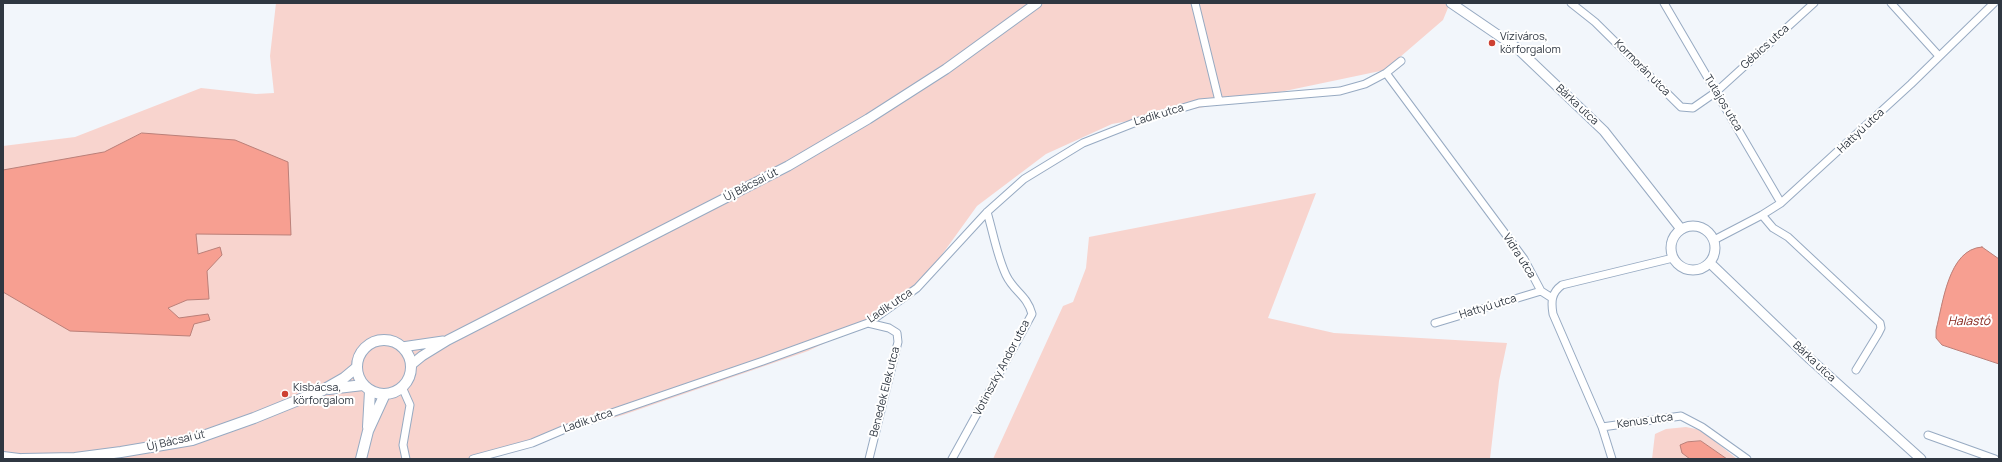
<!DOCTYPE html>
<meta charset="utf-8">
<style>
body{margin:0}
#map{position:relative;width:2002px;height:462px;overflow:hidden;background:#f2f6fb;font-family:Manrope,sans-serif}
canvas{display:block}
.frame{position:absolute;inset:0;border:4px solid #2f3741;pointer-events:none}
</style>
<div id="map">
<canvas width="2002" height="462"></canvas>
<div class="frame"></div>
</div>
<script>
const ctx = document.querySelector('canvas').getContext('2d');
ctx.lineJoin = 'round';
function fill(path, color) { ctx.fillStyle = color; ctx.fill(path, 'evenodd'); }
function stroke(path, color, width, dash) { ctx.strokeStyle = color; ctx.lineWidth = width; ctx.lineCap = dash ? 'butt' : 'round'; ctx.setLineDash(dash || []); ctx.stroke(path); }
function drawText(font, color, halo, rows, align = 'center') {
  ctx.font = font + ' Manrope,sans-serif'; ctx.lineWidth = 4; ctx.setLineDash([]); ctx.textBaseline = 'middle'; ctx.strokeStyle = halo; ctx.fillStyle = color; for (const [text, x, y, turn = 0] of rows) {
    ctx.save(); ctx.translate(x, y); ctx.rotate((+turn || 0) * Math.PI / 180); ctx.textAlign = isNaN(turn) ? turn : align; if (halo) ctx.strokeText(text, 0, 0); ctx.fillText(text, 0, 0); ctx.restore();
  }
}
fill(new Path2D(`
 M 276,3 L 1450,3 L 1443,20 L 1385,70 L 1237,101 L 1112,124 L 1046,154 L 977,206 L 928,274 L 869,322 L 808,351 L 623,415 L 469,459 L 3,459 L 3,146 L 75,137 L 201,88 L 256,94 L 274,93 L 270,56 Z
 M 1316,193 L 1268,318 L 1334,333 L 1507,343 L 1499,381 L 1490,459 L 993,459 L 1063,306 L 1073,302 L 1086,268 L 1089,237 Z
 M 1686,427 L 1701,430 L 1737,459 L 1727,459 L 1701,441 L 1682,453 L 1690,459 L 1652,459 L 1655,434 L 1666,429 Z`), '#f8d4ce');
const water = new Path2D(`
 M 142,133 L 235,140 L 288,162 L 291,235 L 196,234 L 198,254 L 220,247 L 222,255 L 207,271 L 209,299 L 187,300 L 168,308 L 179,318 L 208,314 L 210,320 L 194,324 L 190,336 L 70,331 L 3,292 L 3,170 L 104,152 Z
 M 1982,247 L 1999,259 L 1999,364 L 1942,345 L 1936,338 L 1936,330 C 1943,304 1948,249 1982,247 Z
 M 1701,441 L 1727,459 L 1690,459 L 1682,453 L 1680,445 L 1687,442 Z`);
fill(water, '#f79f91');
stroke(water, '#bb8079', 1);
const minor = new Path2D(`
 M 1195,3 L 1219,101
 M 1571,3 L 1595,22 L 1681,107 L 1693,108 L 1716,92 L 1814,3
 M 1664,3 L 1781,203
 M 1891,3 L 1939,56
 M 1386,73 L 1524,259 L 1541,291 L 1552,298
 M 1762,215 L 1773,228 L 1788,237 L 1880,323 L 1881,328 L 1878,334 L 1856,370
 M 1714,240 L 1762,215 L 1781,203 L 1911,84 L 1994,3
 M 868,323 L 889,328 L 897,333 L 898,342 L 869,459
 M 1435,323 L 1541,291
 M 402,387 L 410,405 L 403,445 L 406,459
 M 1602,427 L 1681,416 L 1702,427 L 1747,459
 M 1928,435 L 1995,459
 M 473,459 L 532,443 L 565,429 L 763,361 L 868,323 L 917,288 L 987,212 L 1024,179 L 1083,143 L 1139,121 L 1199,103 L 1340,91 L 1365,84 L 1386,73 L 1401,61
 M 952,459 L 1032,314 C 1027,295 1014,292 1006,275 C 997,256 993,232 987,212
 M 1612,459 L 1602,427 L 1553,314 C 1551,302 1551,293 1562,285 L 1673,258`);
const tertiary = new Path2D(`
 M 1451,3 L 1517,48 L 1604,131 L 1681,229
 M1671 248a22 22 0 1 1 44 0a22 22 0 1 1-44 0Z
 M 1710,263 L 1810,359 L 1921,459
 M 402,347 L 443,341
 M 411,365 L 422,356 L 448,340 L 788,166 L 868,119 L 946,69 L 1037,3`);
const secondary = new Path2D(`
 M357 367a27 27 0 1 1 54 0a27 27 0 1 1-54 0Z
 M 329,389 L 363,385
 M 368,427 L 370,391
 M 3,457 L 19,459
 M 22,459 L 75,458 L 121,452 L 192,440 L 254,418 L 323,390 L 344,378 L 356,368
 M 361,459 L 368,431 L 385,394`);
stroke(minor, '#97aac2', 9);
stroke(tertiary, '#97aac2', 11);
stroke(secondary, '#97aac2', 12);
stroke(minor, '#fff', 7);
stroke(tertiary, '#fff', 9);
stroke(secondary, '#fff', 10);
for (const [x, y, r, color] of [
 [1492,43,4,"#cd4032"],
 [285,394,4,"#cd4032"]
]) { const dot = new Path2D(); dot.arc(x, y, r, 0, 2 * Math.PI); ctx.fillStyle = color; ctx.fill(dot); stroke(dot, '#fff', 1.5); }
drawText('11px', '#2f3741', '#fff', [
 ["Víziváros,",1500,37],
 ["körforgalom",1500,50],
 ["Kisbácsa,",293,388],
 ["körforgalom",293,401]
], 'left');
drawText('11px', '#2f3741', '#fff', [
 ["Gébics utca",1765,47,-42],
 ["Kormorán utca",1642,68,45],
 ["Tutajos utca",1723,103,59],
 ["Bárka utca",1577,105,43],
 ["Ladik utca",1159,115,-17],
 ["Hattyú utca",1861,131,-43],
 ["Új Bácsai út",751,185,-27],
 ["Vidra utca",1519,256,57],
 ["Ladik utca",890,306,-34],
 ["Hattyú utca",1488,307,-17],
 ["Bárka utca",1814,362,43],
 ["Votinszky Andor utca",1002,368,-62],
 ["Benedek Elek utca",885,392,-76],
 ["Ladik utca",588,421,-19],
 ["Kenus utca",1645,421,-8],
 ["Új Bácsai út",176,441,-13]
]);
drawText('italic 12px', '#831f15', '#fff', [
 ["Halastó",1969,322]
]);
</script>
